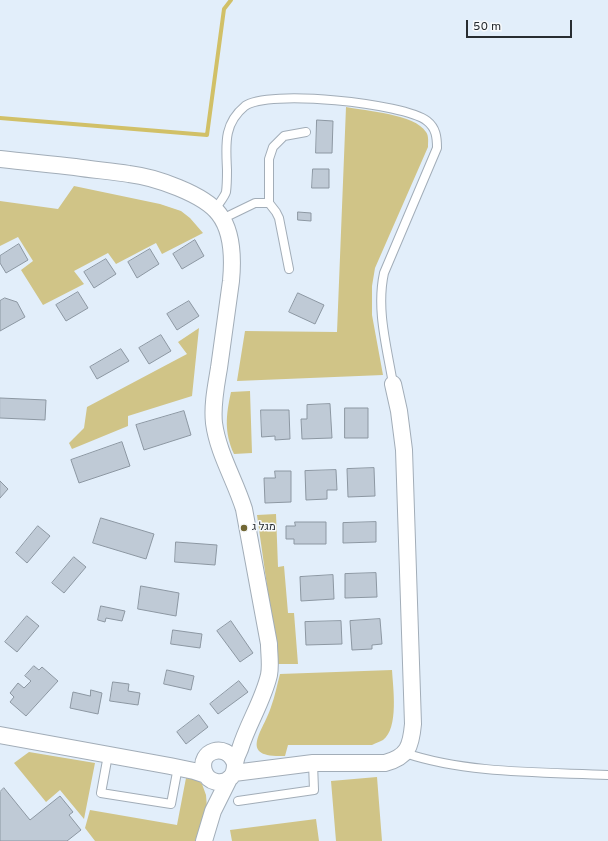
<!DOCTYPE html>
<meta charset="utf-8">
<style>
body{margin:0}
#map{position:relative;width:608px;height:841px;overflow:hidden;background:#e2eefa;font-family:Overpass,sans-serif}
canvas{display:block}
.scale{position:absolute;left:466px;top:20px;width:106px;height:18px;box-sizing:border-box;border:2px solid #282d31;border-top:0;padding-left:5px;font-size:12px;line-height:14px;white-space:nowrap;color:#282d31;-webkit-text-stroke:3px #f8fafc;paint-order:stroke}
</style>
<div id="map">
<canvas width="608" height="841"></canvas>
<div class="scale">50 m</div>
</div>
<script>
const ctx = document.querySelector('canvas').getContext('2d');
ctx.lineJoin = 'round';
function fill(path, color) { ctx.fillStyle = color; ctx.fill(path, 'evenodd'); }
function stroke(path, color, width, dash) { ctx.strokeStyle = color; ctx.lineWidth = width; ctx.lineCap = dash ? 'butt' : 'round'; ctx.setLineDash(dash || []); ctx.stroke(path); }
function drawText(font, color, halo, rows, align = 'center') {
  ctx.font = font + ' Overpass,Heebo,sans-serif'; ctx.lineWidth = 3; ctx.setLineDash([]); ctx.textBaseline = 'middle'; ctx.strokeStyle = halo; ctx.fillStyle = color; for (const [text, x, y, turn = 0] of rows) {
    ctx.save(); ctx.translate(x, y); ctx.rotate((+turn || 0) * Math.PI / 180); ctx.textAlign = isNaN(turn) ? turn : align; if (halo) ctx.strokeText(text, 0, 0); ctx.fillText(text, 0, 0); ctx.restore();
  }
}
fill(new Path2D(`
 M 346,107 C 366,111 415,114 426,132 C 429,136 428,142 428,147 L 375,268 L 372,286 L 372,315 L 383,375 L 237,381 L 245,331 L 337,332 Z
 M 74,186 L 160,204 L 181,211 L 190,218 L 203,233 L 162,254 L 156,243 L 116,264 L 108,253 L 74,271 L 84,284 L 43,305 L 21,270 L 33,261 L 18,237 L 0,246 L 0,201 L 58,209 Z
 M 199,328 L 192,396 L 128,416 L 128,426 L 72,449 L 69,443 L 84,428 L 87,407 L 187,354 L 178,342 Z
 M 250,391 L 252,453 L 234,454 C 224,432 226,415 231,392 Z
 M 276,514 L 278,567 L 284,566 L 288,613 L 294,613 L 298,664 L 278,664 L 257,515 Z
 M 392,670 C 393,688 399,728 383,740 C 380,742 375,743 372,745 L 288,745 L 285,756 C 237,758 263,732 271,707 C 275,696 277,685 280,674 Z
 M 29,752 L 95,763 L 84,819 L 60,790 L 46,802 L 14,763 Z
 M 377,777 L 382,841 L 336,841 L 331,781 Z
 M 186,778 L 198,780 L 202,784 L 206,795 L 207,808 L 195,841 L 95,841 L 85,828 L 90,810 L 177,825 Z
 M 316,819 L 319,841 L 232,841 L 230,830 Z`), '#d0c487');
stroke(new Path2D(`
 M 0,118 L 207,135 L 224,9 L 231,0`), '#d1c067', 4);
const building = new Path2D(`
 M 317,120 L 333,121 L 332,153 L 316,153 Z
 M 313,169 L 329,169 L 329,188 L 312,188 Z
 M 298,212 L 311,213 L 311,221 L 298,220 Z
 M 195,240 L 204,256 L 182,269 L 173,254 Z
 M 19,244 L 28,260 L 6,273 L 0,263 L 0,256 Z
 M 150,249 L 159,264 L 137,278 L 128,262 Z
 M 106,259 L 116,274 L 94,288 L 84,272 Z
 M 78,292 L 88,308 L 66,321 L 56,305 Z
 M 298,293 L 324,305 L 315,324 L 289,312 Z
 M 5,298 L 17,302 L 25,317 L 0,331 L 0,301 Z
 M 189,301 L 199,316 L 177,330 L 167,314 Z
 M 161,335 L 171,351 L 149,364 L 139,348 Z
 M 121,349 L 129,361 L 97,379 L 90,367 Z
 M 0,398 L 46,400 L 45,420 L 0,418 Z
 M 330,404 L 332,438 L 302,439 L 301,419 L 307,419 L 307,405 Z
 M 345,408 L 368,408 L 368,438 L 345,438 Z
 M 261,410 L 289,410 L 290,439 L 275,440 L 275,436 L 262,437 Z
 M 184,411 L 191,435 L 144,450 L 136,425 Z
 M 122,442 L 130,466 L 79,483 L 71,460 Z
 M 374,468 L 375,496 L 348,497 L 347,469 Z
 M 336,470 L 337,490 L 327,490 L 327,499 L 306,500 L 305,471 Z
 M 275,471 L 291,471 L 291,502 L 265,503 L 264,478 L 275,478 Z
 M 0,481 L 8,489 L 0,498 Z
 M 101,518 L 154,534 L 146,559 L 93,543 Z
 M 295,522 L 326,522 L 326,544 L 294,544 L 294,539 L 286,539 L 286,526 L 295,526 Z
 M 376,522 L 376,542 L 343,543 L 343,523 Z
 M 38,526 L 50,536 L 27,563 L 16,553 Z
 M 176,542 L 217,545 L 215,565 L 175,562 Z
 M 74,557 L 86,567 L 64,593 L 52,583 Z
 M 376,573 L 377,597 L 345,598 L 345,574 Z
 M 333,575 L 334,599 L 301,601 L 300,577 Z
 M 141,586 L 179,593 L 176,616 L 138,609 Z
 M 101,606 L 125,611 L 122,621 L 106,618 L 105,622 L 98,620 Z
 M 27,616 L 39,626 L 17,652 L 5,642 Z
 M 380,619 L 382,644 L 372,645 L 372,649 L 352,650 L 350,621 Z
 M 231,621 L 253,653 L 240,662 L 217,631 Z
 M 341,621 L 342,644 L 306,645 L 305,622 Z
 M 173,630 L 202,634 L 200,648 L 171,644 Z
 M 34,666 L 39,670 L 42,667 L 58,681 L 26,716 L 10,702 L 14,697 L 10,693 L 18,683 L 24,688 L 31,681 L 25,676 Z
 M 167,670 L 194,676 L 191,690 L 164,684 Z
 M 239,681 L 248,692 L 218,714 L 210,704 Z
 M 113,682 L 129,684 L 128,691 L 140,693 L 138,705 L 110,701 Z
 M 91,690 L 102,693 L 98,714 L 70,708 L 73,692 L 90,696 Z
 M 199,715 L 208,727 L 186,744 L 177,732 Z
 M 4,788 L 30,820 L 60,796 L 73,812 L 69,815 L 81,830 L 67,841 L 0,841 L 0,792 Z`);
fill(building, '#bfcad6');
stroke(building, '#8c97a2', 1);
const lane = new Path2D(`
 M 269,203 L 269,159 L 273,147 L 284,136 L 306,132
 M 215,210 C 218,204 224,198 226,192 C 227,185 227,177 227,170 C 226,145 223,124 245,106 C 267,89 404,103 427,121 C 436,128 437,137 437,148 L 384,273 C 376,310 387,347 393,384
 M 222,219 L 255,203 L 269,203 L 276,212 L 279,218 L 289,269
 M 405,753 C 467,774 543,772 608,775
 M 108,755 L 101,793 L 171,804 L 178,767
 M 238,801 L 314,790 L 313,763`);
const street = new Path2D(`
 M 0,159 C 25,162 50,164 75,167 C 93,170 112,171 129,174 C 155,177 204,194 219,214 C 233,232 233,260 231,281 C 227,310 223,339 219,368 C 216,386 212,405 214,423 C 218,453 235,480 244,509 L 269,644 C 269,654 271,665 269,675 C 263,701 248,723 240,749 C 238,753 236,758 235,763 C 235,768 235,773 231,777 C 223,786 208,783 204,771 C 198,751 226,741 235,763
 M 0,735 L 170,766 L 194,771 L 206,775
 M 234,773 L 313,763 L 385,763 C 408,757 411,746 413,724 L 404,450 L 399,411 L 393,384
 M 204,841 L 213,811 L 229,779`);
stroke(lane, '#a2adb8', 10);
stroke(street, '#a2adb8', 18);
stroke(lane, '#fff', 8);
stroke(street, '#fff', 16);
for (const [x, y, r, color] of [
 [244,528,4,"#716734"]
]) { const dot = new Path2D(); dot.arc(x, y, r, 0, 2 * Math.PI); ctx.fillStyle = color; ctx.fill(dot); stroke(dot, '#f8fafc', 1.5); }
drawText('11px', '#282d31', '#f8fafc', [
 ["מגל ג",252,528]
], 'left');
</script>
